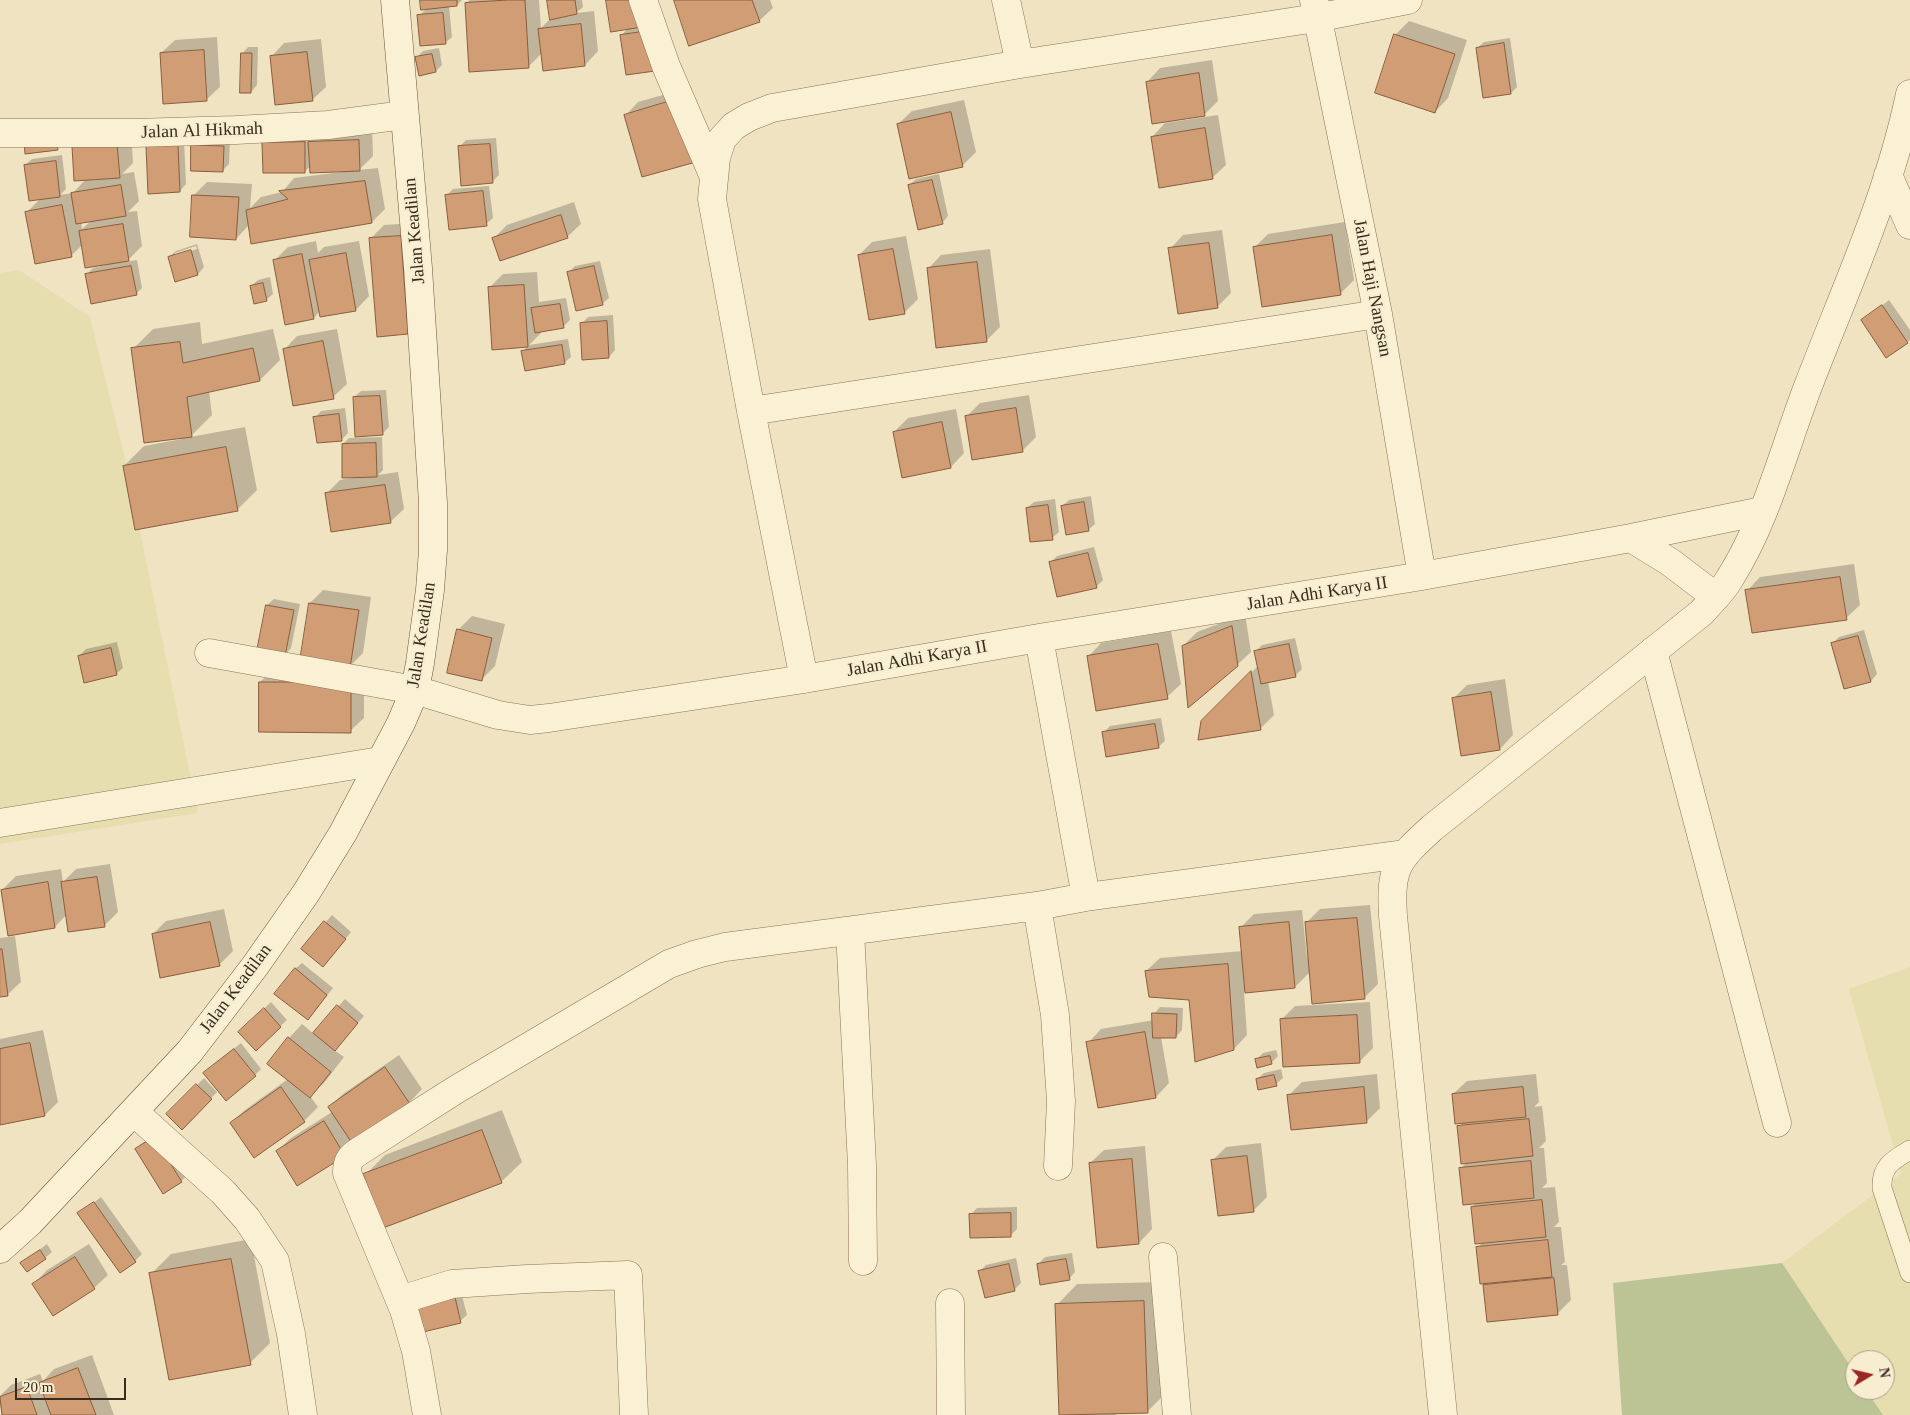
<!DOCTYPE html>
<style>
body{margin:0}
#map{position:relative;width:1910px;height:1415px;overflow:hidden;background:#f0e3c1;font-family:"Times New Roman",serif}
canvas{display:block}
.north{position:absolute;left:1845px;top:1350px;width:50px;height:50px;box-sizing:border-box;background:#f7edd1;border:1px solid #ab9f89;border-radius:50%;rotate:81deg;font-size:14px;font-weight:700;line-height:20px;text-align:center;color:#392b1d}
.north::after{content:'';display:block;margin:auto;width:18px;height:22px;background:#9c2625;clip-path:polygon(50% 0,100% 100%,50% 72%,0 100%)}
.scale{position:absolute;left:15px;top:1378px;width:111px;height:22px;box-sizing:border-box;border:2px solid #392b1d;border-top:0;padding-left:6px;font-size:15px;line-height:18px;white-space:nowrap;color:#392b1d;-webkit-text-stroke:4px #f7edd1;paint-order:stroke}
</style>
<div id="map">
<canvas width="1910" height="1415"></canvas>
<div class="north">N</div>
<div class="scale">20 m</div>
</div>
<script>
const ctx = document.querySelector('canvas').getContext('2d');
ctx.lineJoin = 'round';
function fill(path, color) { ctx.fillStyle = color; ctx.fill(path, 'evenodd'); }
function stroke(path, color, width, dash) { ctx.strokeStyle = color; ctx.lineWidth = width; ctx.lineCap = dash ? 'butt' : 'round'; ctx.setLineDash(dash || []); ctx.stroke(path); }
function drawText(font, color, halo, rows, align = 'center') {
  ctx.font = font + ' "Times New Roman",serif'; ctx.lineWidth = 4.5; ctx.setLineDash([]); ctx.textBaseline = 'middle'; ctx.strokeStyle = halo; ctx.fillStyle = color; for (const [text, x, y, turn = 0] of rows) {
    ctx.save(); ctx.translate(x, y); ctx.rotate((+turn || 0) * Math.PI / 180); ctx.textAlign = isNaN(turn) ? turn : align; if (halo) ctx.strokeText(text, 0, 0); ctx.fillText(text, 0, 0); ctx.restore();
  }
}
fill(new Path2D(`
 M 19,270 L 90,317 L 125,459 L 198,813 L 0,844 L 0,273 Z
 M 1910,967 L 1910,1415 L 1883,1415 L 1866,1390 L 1885,1390 L 1885,1360 L 1855,1360 L 1855,1373 L 1782,1263 L 1901,1174 L 1849,989 Z`), '#e6deae');
fill(new Path2D(`
 M 1782,1263 L 1855,1373 L 1855,1390 L 1866,1390 L 1883,1415 L 1622,1415 L 1613,1283 Z`), '#bcc394');
fill(new Path2D(`
 M 421,0 L 462,0 L 457,5 L 449,6 L 452,37 L 445,43 L 419,16 L 427,8 Z
 M 470,0 L 539,0 L 541,28 L 551,18 L 548,0 L 582,0 L 583,7 L 576,13 L 594,11 L 598,51 L 585,65 L 542,53 L 529,66 L 466,3 Z
 M 607,0 L 645,0 L 654,70 L 621,36 L 628,28 Z
 M 675,0 L 770,0 L 773,8 L 759,21 Z
 M 1409,21 L 1467,40 L 1448,98 L 1435,112 L 1376,92 L 1396,34 Z
 M 217,37 L 220,87 L 206,100 L 161,53 L 175,40 Z
 M 1510,38 L 1517,87 L 1511,93 L 1477,48 L 1484,42 Z
 M 321,39 L 326,87 L 312,100 L 271,57 L 284,43 Z
 M 248,47 L 258,47 L 257,85 L 251,92 L 242,54 Z
 M 439,48 L 442,65 L 436,71 L 416,58 L 423,51 Z
 M 1212,60 L 1218,101 L 1205,114 L 1153,123 L 1147,82 L 1160,68 Z
 M 691,87 L 709,147 L 625,116 L 638,102 Z
 M 964,100 L 976,152 L 962,166 L 898,124 L 912,111 Z
 M 1218,115 L 1226,165 L 1212,178 L 1152,137 L 1165,123 Z
 M 372,127 L 373,156 L 359,170 L 378,168 L 385,209 L 372,222 L 249,225 L 236,239 L 194,195 L 207,182 L 252,184 L 250,208 L 261,197 L 282,192 L 294,178 L 341,172 L 341,170 L 311,166 L 305,171 L 264,143 L 270,137 L 311,136 L 311,141 L 323,129 Z
 M 131,130 L 133,163 L 122,174 L 134,172 L 139,201 L 128,212 L 137,211 L 142,246 L 126,262 L 137,260 L 142,288 L 136,294 L 87,274 L 93,268 L 106,265 L 105,263 L 83,244 L 71,256 L 27,212 L 40,199 L 25,165 L 32,159 L 62,155 L 66,189 L 60,195 L 73,193 ZM 92,220 L 82,229 L 81,222 Z
 M 496,138 L 499,175 L 492,182 L 459,147 L 466,140 Z
 M 184,139 L 186,184 L 180,191 L 147,147 Z
 M 199,139 L 230,140 L 229,164 L 222,171 L 193,145 Z
 M 939,174 L 948,216 L 942,223 L 909,185 L 916,179 Z
 M 489,186 L 493,218 L 486,224 L 447,195 L 453,189 Z
 M 574,202 L 581,224 L 567,237 L 494,238 L 507,225 Z
 M 1345,222 L 1354,280 L 1340,294 L 1254,248 L 1268,234 Z
 M 414,223 L 421,319 L 408,333 L 370,239 L 384,225 Z
 M 1222,230 L 1231,293 L 1217,307 L 1170,249 L 1183,235 Z
 M 906,236 L 918,299 L 904,313 L 859,255 L 872,242 Z
 M 316,241 L 318,253 L 324,247 L 359,241 L 369,296 L 356,310 L 321,316 L 320,311 L 314,318 L 274,261 L 288,247 Z
 M 197,244 L 204,267 L 198,274 L 169,257 L 176,251 ZM 196,246 L 197,249 L 175,256 L 175,253 Z
 M 990,249 L 1000,327 L 986,341 L 928,269 L 941,255 Z
 M 600,261 L 609,298 L 602,304 L 568,273 L 575,266 Z
 M 537,272 L 539,302 L 566,298 L 570,320 L 563,327 L 541,330 L 541,333 L 529,345 L 568,339 L 571,357 L 564,363 L 523,351 L 528,346 L 493,349 L 489,288 L 503,274 Z
 M 270,277 L 273,294 L 266,300 L 251,286 L 258,280 Z
 M 1889,300 L 1910,330 L 1910,340 L 1907,342 L 1863,321 Z
 M 613,315 L 615,350 L 609,357 L 581,324 L 588,317 Z
 M 200,322 L 202,344 L 273,329 L 280,360 L 260,380 L 209,391 L 212,415 L 190,437 L 245,427 L 257,490 L 237,510 L 124,466 L 144,446 L 182,439 L 133,349 L 153,329 Z
 M 337,329 L 347,384 L 333,397 L 284,350 L 297,336 Z
 M 386,390 L 389,427 L 382,434 L 354,397 L 361,391 Z
 M 1029,395 L 1036,437 L 1022,451 L 967,416 L 980,403 Z
 M 345,408 L 348,433 L 341,440 L 315,418 L 321,411 Z
 M 956,409 L 964,453 L 951,467 L 903,477 L 894,432 L 908,418 Z
 M 382,437 L 383,470 L 378,475 L 398,472 L 404,509 L 390,522 L 327,493 L 340,480 L 352,478 L 343,444 L 349,438 Z
 M 1091,496 L 1095,524 L 1088,530 L 1062,506 L 1069,500 Z
 M 1055,499 L 1059,532 L 1052,538 L 1027,508 L 1034,502 Z
 M 1094,547 L 1103,580 L 1096,587 L 1051,562 L 1057,556 Z
 M 1854,564 L 1860,605 L 1846,618 L 1747,591 L 1760,577 Z
 M 323,590 L 371,597 L 363,653 L 350,666 L 310,603 Z
 M 274,599 L 300,604 L 291,648 L 285,655 L 267,605 Z
 M 1245,614 L 1251,652 L 1237,665 L 1183,646 L 1197,632 Z
 M 472,616 L 505,624 L 495,666 L 482,679 L 458,630 Z
 M 1864,630 L 1877,674 L 1871,681 L 1845,688 L 1833,643 L 1839,637 Z
 M 1171,631 L 1181,684 L 1167,697 L 1088,657 L 1101,643 Z
 M 1295,638 L 1302,669 L 1295,676 L 1268,681 L 1274,715 L 1261,728 L 1202,721 L 1259,665 L 1256,651 L 1262,645 Z
 M 117,642 L 123,668 L 116,674 L 79,656 L 86,649 Z
 M 274,669 L 364,669 L 364,718 L 350,731 L 260,682 Z
 M 1505,679 L 1513,735 L 1500,749 L 1462,755 L 1453,699 L 1467,685 Z
 M 1161,718 L 1165,741 L 1158,747 L 1104,732 L 1110,726 Z
 M 110,864 L 118,912 L 104,926 L 67,914 L 55,927 L 2,890 L 16,876 L 61,869 L 63,882 L 76,869 Z
 M 1370,905 L 1378,984 L 1364,998 L 1310,972 L 1295,987 L 1244,992 L 1247,1035 L 1234,1049 L 1190,999 L 1146,971 L 1160,958 L 1243,951 L 1240,928 L 1254,914 L 1302,910 L 1307,957 L 1309,957 L 1306,923 L 1320,909 Z
 M 224,909 L 233,951 L 219,965 L 153,934 L 166,921 Z
 M 332,915 L 351,932 L 330,959 L 303,948 Z
 M 15,936 L 21,982 L 7,995 L 0,996 L 0,938 Z
 M 302,963 L 333,988 L 314,1012 L 295,969 Z
 M 345,999 L 364,1016 L 334,1050 L 344,1057 L 324,1083 L 310,1096 L 318,1107 L 304,1121 L 254,1156 L 231,1123 L 245,1110 L 288,1079 L 269,1064 L 289,1038 L 302,1024 L 314,1034 Z
 M 271,1002 L 287,1020 L 256,1049 L 246,1026 Z
 M 1370,1002 L 1373,1048 L 1359,1062 L 1282,1019 L 1295,1006 Z
 M 1160,1007 L 1183,1008 L 1182,1030 L 1176,1037 L 1161,1037 L 1169,1083 L 1156,1097 L 1099,1106 L 1088,1043 L 1101,1029 L 1154,1020 L 1154,1014 Z
 M 43,1030 L 58,1102 L 45,1115 L 0,1124 L 0,1039 Z
 M 241,1043 L 261,1069 L 255,1075 L 211,1067 Z
 M 1276,1050 L 1278,1056 L 1271,1063 L 1256,1060 L 1263,1053 Z
 M 399,1055 L 422,1089 L 409,1103 L 345,1155 L 277,1151 L 291,1138 L 332,1112 L 329,1107 L 343,1094 Z
 M 1281,1069 L 1283,1078 L 1276,1084 L 1257,1079 L 1264,1073 Z
 M 1377,1074 L 1380,1108 L 1367,1121 L 1289,1095 L 1302,1082 Z
 M 1536,1074 L 1539,1102 L 1534,1107 L 1542,1106 L 1546,1141 L 1539,1148 L 1544,1148 L 1547,1183 L 1542,1188 L 1555,1187 L 1559,1222 L 1554,1227 L 1561,1227 L 1565,1262 L 1561,1265 L 1567,1265 L 1571,1300 L 1557,1314 L 1484,1285 L 1487,1282 L 1478,1247 L 1483,1242 L 1472,1207 L 1477,1202 L 1461,1168 L 1467,1162 L 1459,1127 L 1463,1122 L 1453,1094 L 1467,1081 Z
 M 204,1078 L 217,1092 L 182,1128 L 168,1114 Z
 M 502,1110 L 522,1162 L 501,1182 L 365,1175 L 385,1155 Z
 M 161,1132 L 188,1175 L 181,1181 L 136,1149 L 143,1143 Z
 M 1261,1143 L 1267,1197 L 1253,1211 L 1212,1161 L 1226,1147 Z
 M 1145,1146 L 1152,1229 L 1139,1243 L 1090,1163 L 1104,1150 Z
 M 101,1197 L 142,1254 L 135,1261 L 79,1214 Z
 M 1017,1207 L 1017,1229 L 1011,1235 L 970,1215 L 977,1208 Z
 M 251,1239 L 270,1343 L 250,1363 L 151,1274 L 171,1254 Z
 M 47,1244 L 52,1252 L 45,1258 L 22,1263 Z
 M 89,1244 L 108,1275 L 94,1288 L 34,1284 L 47,1270 Z
 M 1072,1253 L 1075,1272 L 1069,1279 L 1038,1264 L 1045,1257 Z
 M 1016,1258 L 1021,1283 L 1015,1289 L 986,1296 L 980,1271 L 986,1265 Z
 M 1164,1282 L 1168,1391 L 1148,1411 L 1116,1412 L 1116,1415 L 1061,1415 L 1057,1305 L 1077,1284 Z
 M 460,1288 L 467,1315 L 460,1321 L 424,1330 Z
 M 92,1355 L 114,1415 L 3,1415 L 0,1406 L 0,1396 L 11,1385 L 40,1374 L 43,1381 L 54,1369 Z`), '#0003');
const building = new Path2D(`
 M 420,0 L 457,0 L 457,6 L 421,10 Z
 M 508,0 L 525,0 L 529,68 L 469,72 L 465,3 Z
 M 547,0 L 575,0 L 577,14 L 550,20 Z
 M 606,0 L 638,0 L 642,27 L 611,32 Z
 M 674,0 L 752,0 L 760,22 L 689,46 Z
 M 443,13 L 446,44 L 420,46 L 417,15 Z
 M 581,24 L 585,66 L 543,71 L 538,29 Z
 M 649,31 L 655,71 L 626,75 L 620,35 Z
 M 1394,34 L 1455,54 L 1435,113 L 1375,93 Z
 M 1504,43 L 1511,94 L 1483,98 L 1476,48 Z
 M 204,50 L 207,101 L 163,104 L 160,53 Z
 M 307,52 L 313,101 L 275,105 L 270,56 Z
 M 241,53 L 252,53 L 251,93 L 240,93 Z
 M 432,54 L 436,72 L 419,76 L 415,57 Z
 M 1199,73 L 1205,116 L 1152,124 L 1146,82 Z
 M 677,99 L 696,162 L 642,177 L 624,115 Z
 M 951,112 L 963,167 L 909,179 L 897,124 Z
 M 1205,128 L 1213,179 L 1159,188 L 1151,137 Z
 M 56,137 L 58,150 L 25,154 L 24,140 Z
 M 359,140 L 360,171 L 310,173 L 308,142 Z
 M 305,142 L 305,173 L 263,173 L 262,143 Z
 M 117,143 L 120,178 L 74,181 L 72,146 Z
 M 490,144 L 493,183 L 461,186 L 458,146 Z
 M 178,145 L 180,192 L 148,194 L 146,146 Z
 M 191,145 L 224,146 L 223,172 L 191,171 Z
 M 56,161 L 60,197 L 29,201 L 24,165 Z
 M 932,180 L 943,224 L 918,230 L 908,185 Z
 M 365,181 L 372,223 L 251,244 L 246,210 L 288,199 L 279,191 Z
 M 121,185 L 126,216 L 76,224 L 71,193 Z
 M 483,191 L 487,226 L 449,230 L 445,195 Z
 M 192,195 L 239,197 L 236,240 L 190,237 Z
 M 62,205 L 72,257 L 35,264 L 25,212 Z
 M 561,215 L 568,238 L 500,261 L 492,238 Z
 M 123,224 L 129,261 L 85,268 L 79,231 Z
 M 1332,235 L 1341,295 L 1262,307 L 1253,247 Z
 M 401,236 L 408,334 L 377,337 L 369,238 Z
 M 1209,243 L 1218,308 L 1178,314 L 1168,248 Z
 M 893,249 L 905,314 L 869,320 L 858,255 Z
 M 191,250 L 198,275 L 175,282 L 168,257 Z
 M 346,253 L 356,311 L 320,317 L 309,260 Z
 M 302,254 L 314,319 L 285,325 L 273,260 Z
 M 977,262 L 987,342 L 936,348 L 927,268 Z
 M 131,266 L 137,295 L 91,304 L 85,274 Z
 M 594,266 L 603,305 L 576,311 L 567,272 Z
 M 263,283 L 267,301 L 254,304 L 250,286 Z
 M 524,285 L 528,347 L 492,350 L 488,287 Z
 M 560,304 L 564,328 L 535,333 L 531,308 Z
 M 1882,305 L 1908,343 L 1886,358 L 1861,320 Z
 M 607,321 L 609,358 L 582,360 L 580,323 Z
 M 323,341 L 334,399 L 293,406 L 283,349 Z
 M 180,342 L 183,363 L 253,348 L 260,381 L 187,397 L 192,437 L 144,443 L 131,348 Z
 M 562,345 L 565,364 L 525,371 L 521,351 Z
 M 380,396 L 383,435 L 355,437 L 353,397 Z
 M 1016,408 L 1023,452 L 972,460 L 965,416 Z
 M 339,414 L 342,441 L 317,443 L 313,417 Z
 M 942,422 L 951,468 L 902,478 L 893,432 Z
 M 376,443 L 377,477 L 342,478 L 342,444 Z
 M 226,447 L 238,511 L 135,530 L 123,466 Z
 M 385,485 L 391,523 L 331,532 L 325,493 Z
 M 1084,502 L 1089,531 L 1066,535 L 1061,506 Z
 M 1048,505 L 1053,540 L 1030,542 L 1026,508 Z
 M 1088,553 L 1097,588 L 1057,597 L 1049,562 Z
 M 1840,577 L 1847,620 L 1752,633 L 1745,590 Z
 M 309,603 L 359,610 L 350,668 L 300,661 Z
 M 266,605 L 294,610 L 285,656 L 257,651 Z
 M 1232,626 L 1238,666 L 1188,708 L 1182,646 Z
 M 457,629 L 492,638 L 482,681 L 447,673 Z
 M 1858,636 L 1871,682 L 1844,689 L 1831,643 Z
 M 1158,644 L 1168,699 L 1096,711 L 1087,656 Z
 M 1289,644 L 1296,677 L 1261,684 L 1254,651 Z
 M 111,648 L 117,675 L 84,683 L 78,656 Z
 M 1251,671 L 1261,730 L 1198,740 L 1201,721 Z
 M 259,682 L 351,682 L 351,733 L 259,732 Z
 M 1491,692 L 1500,750 L 1461,756 L 1452,698 Z
 M 1155,724 L 1159,748 L 1106,757 L 1102,732 Z
 M 97,877 L 105,927 L 68,932 L 61,882 Z
 M 48,882 L 55,928 L 8,936 L 1,890 Z
 M 1357,918 L 1365,999 L 1312,1004 L 1305,922 Z
 M 324,921 L 346,939 L 323,967 L 301,949 Z
 M 210,922 L 220,966 L 160,978 L 152,934 Z
 M 1289,922 L 1295,988 L 1245,993 L 1239,927 Z
 M 0,949 L 2,949 L 8,996 L 0,997 Z
 M 1228,964 L 1234,1050 L 1195,1062 L 1189,1000 L 1149,997 L 1145,971 Z
 M 295,968 L 327,995 L 308,1020 L 274,994 Z
 M 337,1005 L 358,1023 L 335,1051 L 313,1033 Z
 M 264,1008 L 281,1027 L 256,1051 L 238,1032 Z
 M 1152,1013 L 1177,1014 L 1176,1038 L 1153,1038 Z
 M 1357,1015 L 1360,1063 L 1283,1067 L 1280,1019 Z
 M 1145,1032 L 1156,1098 L 1098,1108 L 1086,1042 Z
 M 288,1037 L 331,1072 L 310,1098 L 267,1064 Z
 M 30,1043 L 45,1116 L 0,1125 L 0,1049 Z
 M 234,1049 L 256,1076 L 226,1101 L 203,1073 Z
 M 1270,1056 L 1272,1064 L 1257,1068 L 1255,1059 Z
 M 385,1067 L 410,1104 L 352,1143 L 328,1107 Z
 M 1274,1075 L 1277,1086 L 1258,1090 L 1256,1079 Z
 M 196,1084 L 212,1099 L 182,1130 L 166,1114 Z
 M 281,1087 L 305,1122 L 254,1158 L 230,1123 Z
 M 1364,1087 L 1367,1123 L 1291,1130 L 1287,1095 Z
 M 1523,1087 L 1526,1117 L 1455,1124 L 1452,1094 Z
 M 1529,1119 L 1533,1156 L 1461,1164 L 1457,1126 Z
 M 324,1121 L 345,1156 L 297,1186 L 276,1151 Z
 M 482,1130 L 502,1183 L 383,1228 L 363,1174 Z
 M 154,1137 L 182,1182 L 163,1194 L 135,1149 Z
 M 1247,1156 L 1254,1212 L 1218,1216 L 1211,1160 Z
 M 1132,1159 L 1139,1244 L 1097,1248 L 1089,1163 Z
 M 1531,1161 L 1534,1198 L 1463,1205 L 1459,1168 Z
 M 1542,1200 L 1546,1237 L 1475,1244 L 1471,1207 Z
 M 94,1202 L 136,1262 L 120,1273 L 77,1213 Z
 M 1011,1213 L 1011,1237 L 970,1238 L 969,1214 Z
 M 1548,1240 L 1552,1277 L 1480,1284 L 1476,1247 Z
 M 40,1250 L 46,1259 L 27,1272 L 20,1263 Z
 M 75,1257 L 95,1289 L 53,1316 L 32,1284 Z
 M 231,1259 L 251,1365 L 169,1380 L 149,1273 Z
 M 1066,1259 L 1070,1280 L 1040,1285 L 1037,1264 Z
 M 1009,1264 L 1015,1291 L 985,1298 L 978,1271 Z
 M 1554,1278 L 1558,1315 L 1487,1322 L 1483,1285 Z
 M 454,1293 L 461,1323 L 423,1332 L 416,1302 Z
 M 1144,1301 L 1148,1413 L 1059,1415 L 1055,1304 Z
 M 78,1368 L 96,1415 L 51,1415 L 39,1383 Z
 M 27,1387 L 37,1415 L 2,1415 L 0,1397 Z`);
fill(building, '#d09d75');
stroke(building, '#8a5d3c', 1);
const service = new Path2D(`
 M 1910,1150 C 1893,1160 1881,1166 1882,1188 L 1910,1273`);
const minor = new Path2D(`
 M 643,0 L 666,66 L 714,177
 M 1006,0 L 1020,64
 M 1314,0 L 1378,314 L 1422,576
 M 0,133 L 134,133 L 236,130 L 328,125 L 404,115
 M 1888,175 L 1910,225
 M 751,411 L 1378,314
 M 1631,538 L 1670,562 L 1716,597
 M 1039,638 L 1086,897
 M 1653,651 L 1777,1123
 M 209,653 L 415,690 L 498,715 L 530,720 L 549,718 L 804,679 L 1039,638 L 1422,576 L 1631,538 L 1762,511
 M 804,679 L 751,411 L 712,199 L 716,158 L 722,139 L 734,126 L 749,117 L 772,108 L 1020,64 L 1316,18 L 1408,0
 M 0,823 L 380,761
 M 1037,906 L 1055,1015 L 1061,1101 L 1058,1166
 M 850,931 L 862,1165 L 863,1261
 M 134,1112 L 223,1192 L 247,1219 L 275,1261 L 291,1334 L 303,1415
 M 1163,1257 L 1177,1415
 M 400,1300 L 452,1284 L 527,1279 L 628,1275 L 634,1415
 M 950,1303 L 951,1415
 M 427,1415 L 416,1351 L 404,1310 L 347,1173 C 347,1162 349,1158 358,1152 L 457,1089 L 669,964 L 697,954 L 725,947 L 1037,906 L 1086,897 L 1404,854
 M 1443,1415 L 1393,916 C 1390,867 1397,860 1432,828 L 1701,613 C 1711,602 1723,591 1730,578 C 1766,521 1783,452 1807,389 C 1844,292 1889,196 1910,94`);
const secondary = new Path2D(`
 M 0,1249 L 30,1222 L 190,1051 L 255,966 L 306,893 L 343,833 L 401,723 L 415,690 L 420,663 L 430,590 L 433,550 L 433,503 L 418,268 L 395,0`);
stroke(service, '#8a7457', 20);
stroke(minor, '#8a7457', 29);
stroke(secondary, '#6c543b', 29);
stroke(service, '#faf0d4', 19);
stroke(minor, '#faf0d4', 28);
stroke(secondary, '#faf0d4', 28);
drawText('18px', '#392b1d', '#f7edd1', [
 ["Jalan Al Hikmah",202,131,-2],
 ["Jalan Keadilan",415,231,-95],
 ["Jalan Haji Nangsan",1372,288,79],
 ["Jalan Adhi Karya II",1317,594,-9],
 ["Jalan Keadilan",422,635,-81],
 ["Jalan Adhi Karya II",917,659,-10],
 ["Jalan Keadilan",236,989,-53]
]);
</script>
